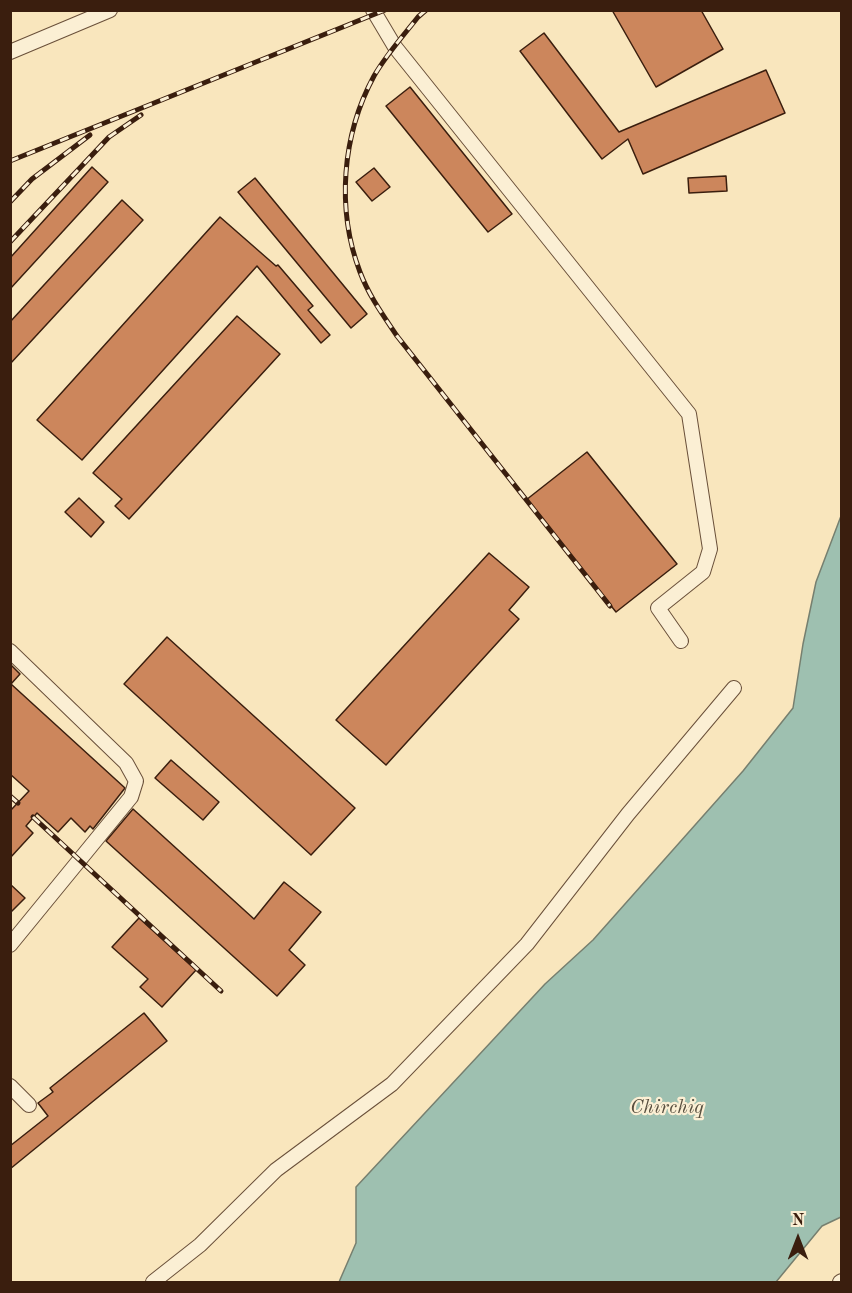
<!DOCTYPE html>
<style>
body{margin:0}
#map{position:relative;width:852px;height:1293px;overflow:hidden;background:#f9e6bd;font-family:"Old Standard TT",serif}
canvas{display:block}
.frame{position:absolute;inset:0;border:12px solid #3a1e0e;pointer-events:none}
.north{position:absolute;left:768px;top:1209px;width:60px;height:60px;-webkit-text-stroke:4px #fbefd4;paint-order:stroke;rotate:0deg;font-size:16px;font-weight:700;line-height:24px;text-align:center;color:#3a1e0e}
.north::after{content:'';display:block;margin:auto;width:21px;height:27px;background:#3a1e0e;clip-path:polygon(50% 0,100% 100%,50% 72%,0 100%)}
</style>
<div id="map">
<canvas width="852" height="1293"></canvas>
<div class="frame"></div>
<div class="north">N</div>
</div>
<script>
const ctx = document.querySelector('canvas').getContext('2d');
ctx.lineJoin = 'round';
function fill(path, color) { ctx.fillStyle = color; ctx.fill(path, 'evenodd'); }
function stroke(path, color, width, dash) { ctx.strokeStyle = color; ctx.lineWidth = width; ctx.lineCap = dash ? 'butt' : 'round'; ctx.setLineDash(dash || []); ctx.stroke(path); }
function drawText(font, color, halo, rows, align = 'center') {
  ctx.font = font + ' "Old Standard TT",serif'; ctx.lineWidth = 4.5; ctx.setLineDash([]); ctx.textBaseline = 'middle'; ctx.strokeStyle = halo; ctx.fillStyle = color; for (const [text, x, y, turn = 0] of rows) {
    ctx.save(); ctx.translate(x, y); ctx.rotate((+turn || 0) * Math.PI / 180); ctx.textAlign = isNaN(turn) ? turn : align; if (halo) ctx.strokeText(text, 0, 0); ctx.fillText(text, 0, 0); ctx.restore();
  }
}
const water = new Path2D(`
 M 841,516 L 841,1217 L 822,1226 L 776,1282 L 339,1282 L 356,1243 L 356,1187 L 545,984 L 593,940 L 743,771 L 793,708 L 803,644 L 816,582 Z`);
fill(water, '#9ec0b0');
stroke(water, '#767f6f', 1.5);
const building = new Path2D(`
 M 612,10 L 701,10 L 723,49 L 656,87 Z
 M 544,33 L 619,132 L 766,70 L 785,113 L 643,174 L 628,139 L 602,159 L 520,51 Z
 M 410,87 L 512,214 L 488,232 L 386,106 Z
 M 92,167 L 108,182 L 10,289 L 10,258 Z
 M 374,168 L 390,187 L 372,201 L 356,182 Z
 M 726,176 L 727,191 L 689,193 L 688,178 Z
 M 255,178 L 367,314 L 351,328 L 238,192 Z
 M 122,200 L 143,220 L 10,364 L 10,322 Z
 M 220,217 L 276,266 L 278,265 L 313,306 L 308,310 L 330,335 L 321,343 L 257,266 L 82,460 L 37,420 Z
 M 237,316 L 280,354 L 129,519 L 115,506 L 122,499 L 93,473 Z
 M 587,452 L 677,564 L 616,612 L 526,500 Z
 M 79,498 L 104,522 L 91,537 L 65,512 Z
 M 489,553 L 529,587 L 509,610 L 519,619 L 386,765 L 336,720 Z
 M 167,637 L 355,808 L 311,855 L 124,684 Z
 M 10,664 L 20,674 L 11,684 L 125,788 L 93,829 L 90,826 L 85,832 L 71,818 L 58,832 L 37,813 L 26,826 L 33,833 L 10,858 L 10,811 L 29,791 L 10,774 Z
 M 171,760 L 219,802 L 203,820 L 155,778 Z
 M 133,809 L 254,919 L 284,882 L 321,912 L 289,950 L 305,965 L 277,996 L 106,841 Z
 M 10,884 L 25,898 L 10,913 Z
 M 139,918 L 196,970 L 162,1007 L 140,987 L 148,979 L 112,947 Z
 M 144,1013 L 167,1041 L 10,1169 L 10,1146 L 48,1116 L 38,1103 L 53,1092 L 50,1088 Z`);
fill(building, '#cc865c');
stroke(building, '#3a1e0e', 1.5);
const minor = new Path2D(`
 M 373,10 L 395,47 L 689,414 L 710,549 L 703,572 L 658,608 L 681,641
 M 10,52 L 110,10
 M 10,651 L 126,763 L 136,781 L 131,797 L 10,945
 M 10,1086 L 29,1105
 M 153,1282 L 200,1245 L 276,1170 L 392,1084 L 527,944 L 628,814 L 734,688
 M 840,1282 L 842,1281`);
stroke(minor, '#6a503a', 16);
stroke(minor, '#fbefd4', 14);
const rail = new Path2D(`
 M 426,10 L 418,17 C 403,36 386,55 374,76 C 342,135 336,209 360,272 C 369,296 383,315 397,336 L 610,606
 M 10,161 L 385,10
 M 10,202 L 32,179 L 90,135
 M 10,242 L 109,137 L 141,115
 M 10,796 L 18,803
 M 33,817 L 221,991`);
stroke(rail, '#3a1e0e', 5);
stroke(rail, '#fbefd4', 3, [9]);
drawText('italic 20px', '#584f3f', '#fbefd4', [
 ["Chirchiq",667,1108]
]);
</script>
